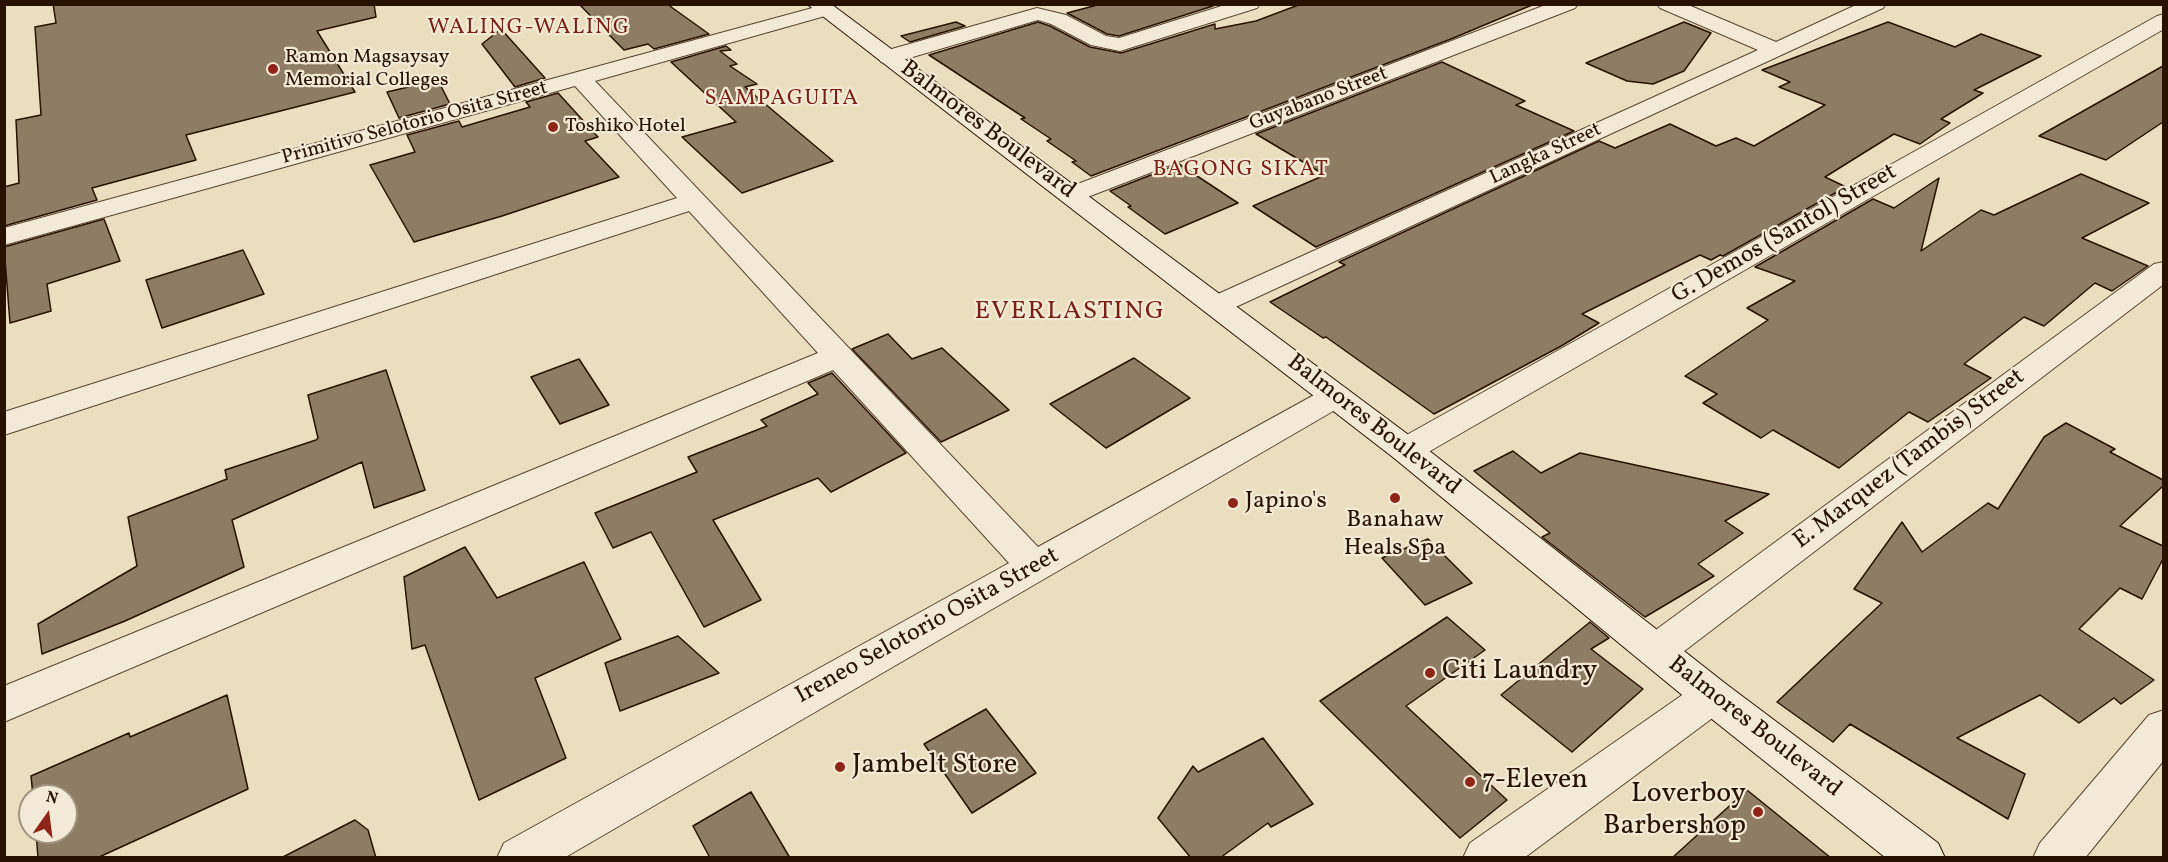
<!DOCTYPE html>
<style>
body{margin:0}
#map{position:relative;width:2168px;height:862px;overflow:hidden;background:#ebdec0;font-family:Vollkorn,serif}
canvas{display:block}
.frame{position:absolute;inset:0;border:6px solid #291101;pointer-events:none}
.north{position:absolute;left:18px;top:784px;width:60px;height:60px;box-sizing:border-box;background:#f2ead6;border:2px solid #a29381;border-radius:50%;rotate:14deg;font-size:16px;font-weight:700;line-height:24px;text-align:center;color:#291101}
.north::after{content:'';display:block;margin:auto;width:21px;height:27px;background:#8f2418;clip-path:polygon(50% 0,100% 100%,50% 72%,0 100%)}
</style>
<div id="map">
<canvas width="2168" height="862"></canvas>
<div class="frame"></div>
<div class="north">N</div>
</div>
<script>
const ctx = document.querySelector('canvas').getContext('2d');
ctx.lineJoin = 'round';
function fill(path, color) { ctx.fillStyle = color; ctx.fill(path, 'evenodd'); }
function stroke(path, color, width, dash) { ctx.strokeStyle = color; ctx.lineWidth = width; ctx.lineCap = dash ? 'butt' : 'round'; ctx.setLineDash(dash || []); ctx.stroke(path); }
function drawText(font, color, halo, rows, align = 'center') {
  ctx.font = font + ' Vollkorn,serif'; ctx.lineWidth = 4.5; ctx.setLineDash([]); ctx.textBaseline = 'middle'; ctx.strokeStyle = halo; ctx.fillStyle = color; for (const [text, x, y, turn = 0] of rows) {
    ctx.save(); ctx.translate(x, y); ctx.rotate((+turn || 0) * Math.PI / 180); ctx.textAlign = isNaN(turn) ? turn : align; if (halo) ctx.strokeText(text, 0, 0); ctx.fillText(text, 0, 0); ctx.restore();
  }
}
const building = new Path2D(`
 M 53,4 L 374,4 L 376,17 L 317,31 L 355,92 L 186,135 L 196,160 L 92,188 L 97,200 L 4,226 L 4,187 L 19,183 L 16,120 L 41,115 L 35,27 L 56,23 Z
 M 579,4 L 667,4 L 709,34 L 654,49 L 648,44 L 624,50 Z
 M 1101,4 L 1212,4 L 1213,6 L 1119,36 L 1107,34 L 1067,13 Z
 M 1301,4 L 1532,5 L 1451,39 L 1091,176 L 1072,162 L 1076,161 L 1047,141 L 1051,139 L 1021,119 L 1025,118 L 929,55 L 1038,22 L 1050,26 L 1090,47 L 1121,53 L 1215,24 L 1215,29 L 1256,21 Z
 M 956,22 L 965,26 L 910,42 L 901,36 Z
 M 1684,22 L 1711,33 L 1684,71 L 1653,84 L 1627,81 L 1586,63 Z
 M 1888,22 L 1955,47 L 1981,34 L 2041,56 L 1974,90 L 1983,93 L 1941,119 L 1950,123 L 1920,144 L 1894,134 L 1825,177 L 1846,187 L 1723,256 L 1720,255 L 1711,260 L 1700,255 L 1582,314 L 1599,323 L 1563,345 L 1434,414 L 1326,337 L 1323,338 L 1270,302 L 1345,265 L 1339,262 L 1599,141 L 1615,148 L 1670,124 L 1716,146 L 1736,138 L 1754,146 L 1825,105 L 1779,87 L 1790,82 L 1762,70 Z
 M 501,29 L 545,78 L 515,87 L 482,44 Z
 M 726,46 L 731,50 L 720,51 L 737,64 L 730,66 L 757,84 L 745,87 L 833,161 L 742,193 L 682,137 L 736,122 L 671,62 Z
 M 1442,62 L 1525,101 L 1516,105 L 1574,131 L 1316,247 L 1253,206 L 1325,175 L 1256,134 Z
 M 2163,66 L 2163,122 L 2106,160 L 2039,136 Z
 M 438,80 L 450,104 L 399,118 L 387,92 Z
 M 558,93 L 598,137 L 585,141 L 619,177 L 502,216 L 414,242 L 370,165 L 415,152 L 407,135 L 459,121 L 462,127 L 530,107 L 526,102 Z
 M 1179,164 L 1238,203 L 1165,234 L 1128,207 L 1131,206 L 1110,191 Z
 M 2081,174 L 2149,203 L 2082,238 L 2148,266 L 2112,291 L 2095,283 L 2044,326 L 2024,317 L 1964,364 L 1991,378 L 1928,422 L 1909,412 L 1839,468 L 1773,430 L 1761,438 L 1703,403 L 1717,394 L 1685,376 L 1768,320 L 1747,308 L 1795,281 L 1755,267 L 1873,199 L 1894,208 L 1939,178 L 1921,251 L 1981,210 L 1994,215 Z
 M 104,219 L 120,261 L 47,284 L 51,311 L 10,323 L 4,247 Z
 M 243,250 L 264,294 L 162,328 L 146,280 Z
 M 888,334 L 912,359 L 942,348 L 1009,410 L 941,442 L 852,349 Z
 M 1134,358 L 1190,398 L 1106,448 L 1050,404 Z
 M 579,359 L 609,405 L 560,424 L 531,377 Z
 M 386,370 L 425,490 L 374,508 L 362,462 L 232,520 L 244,567 L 125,621 L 42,654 L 38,624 L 137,566 L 128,517 L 227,479 L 225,470 L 316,440 L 318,438 L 308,395 Z
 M 832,373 L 906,453 L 831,492 L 818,478 L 713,520 L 761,600 L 704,627 L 651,532 L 613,548 L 595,513 L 697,472 L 688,457 L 767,426 L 761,420 L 818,394 L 808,383 Z
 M 2066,423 L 2115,449 L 2110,452 L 2163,480 L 2163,486 L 2120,526 L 2163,546 L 2163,559 L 2142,599 L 2120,588 L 2079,629 L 2154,680 L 2121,704 L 2114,698 L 2079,723 L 2040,695 L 1957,738 L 2025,774 L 2008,819 L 1850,724 L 1833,742 L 1777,702 L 1882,603 L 1854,589 L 1902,522 L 1922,552 L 1988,503 L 1998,509 L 2044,437 Z
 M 1513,451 L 1541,473 L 1580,453 L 1769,494 L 1725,521 L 1743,533 L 1698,564 L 1714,576 L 1645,617 L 1542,537 L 1550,533 L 1474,471 Z
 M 1428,539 L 1472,583 L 1425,605 L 1382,558 Z
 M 465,547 L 497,598 L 584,562 L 621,639 L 535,678 L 566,758 L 479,800 L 425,645 L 412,649 L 404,577 Z
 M 1447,617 L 1485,650 L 1406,706 L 1507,800 L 1460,838 L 1320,701 Z
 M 1590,622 L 1609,638 L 1591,649 L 1643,689 L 1572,752 L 1501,695 Z
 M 678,636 L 719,673 L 620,711 L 605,663 Z
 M 227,695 L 248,789 L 97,858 L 38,858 L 36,832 L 66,832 L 66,796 L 33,796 L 31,776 L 129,733 L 130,737 Z
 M 986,709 L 1036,773 L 972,813 L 924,744 Z
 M 1263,738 L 1313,804 L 1271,827 L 1268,823 L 1220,858 L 1191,858 L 1158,818 L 1193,766 L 1198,772 Z
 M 1747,790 L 1831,858 L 1672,858 Z
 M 751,792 L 790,858 L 710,858 L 693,826 Z
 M 355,820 L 368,830 L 376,858 L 281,858 Z`);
fill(building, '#8e7c64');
stroke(building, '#291101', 1.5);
const minor = new Path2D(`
 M 827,4 L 835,10 L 832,14 L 595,81 L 1038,547 L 1325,389 L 1336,385 L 1347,389 L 1352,396 L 1347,403 L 564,858 L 497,858 L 504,843 L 1009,563 L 833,370 L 4,722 L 4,686 L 818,353 L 689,211 L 4,435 L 4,412 L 677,198 L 575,86 L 4,245 L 4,228 Z
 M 1228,4 L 1260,4 L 1257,8 L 1120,51 L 1091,45 L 1051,24 L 1038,20 L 889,64 L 881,62 L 878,57 L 881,52 L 1037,8 L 1066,15 L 1106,36 L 1119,38 Z
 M 1548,4 L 1578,4 L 1575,8 L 1080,200 L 1071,203 L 1062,200 L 1058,195 L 1062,190 Z
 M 1657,4 L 1686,4 L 1776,42 L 1858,4 L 1886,4 L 1883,8 L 1227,311 L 1217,314 L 1207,311 L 1202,305 L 1207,299 L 1758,50 L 1660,8 Z
 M 2164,14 L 2164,29 L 1418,458 L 1406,462 L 1394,458 L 1389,450 L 1394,442 L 2157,16 Z
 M 2164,262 L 2164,284 L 1670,662 L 1656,667 L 1642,662 L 1636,651 L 1642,640 L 2154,264 Z
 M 1712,679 L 1726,684 L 1732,696 L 1726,708 L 1524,858 L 1463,858 L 1470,843 L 1698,684 Z
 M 2164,710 L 2164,760 L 2085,858 L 2033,858 L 2040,843 L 2149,715 Z`);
const secondary = new Path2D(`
 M 807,4 L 831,4 L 1418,442 L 1726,684 L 1938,843 L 1945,858 L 1886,858 L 1698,708 L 1394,458 Z`);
stroke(minor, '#5a4431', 2);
stroke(secondary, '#291101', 2);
fill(minor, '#f2ead6');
fill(secondary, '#f2ead6');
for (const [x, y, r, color] of [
 [273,69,6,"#8f2418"],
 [553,127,6,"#8f2418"],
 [1395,498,6,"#8f2418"],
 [1233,503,6,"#8f2418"],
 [1430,673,6,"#8f2418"],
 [840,767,6,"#8f2418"],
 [1470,782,6,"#8f2418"],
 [1758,812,6,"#8f2418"]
]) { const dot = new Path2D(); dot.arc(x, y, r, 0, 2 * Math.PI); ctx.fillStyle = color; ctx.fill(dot); stroke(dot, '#f2ead6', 2); }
drawText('20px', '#291101', '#f2ead6', [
 ["Ramon Magsaysay",285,58],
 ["Memorial Colleges",285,81],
 ["Toshiko Hotel",565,127]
], 'left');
drawText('20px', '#291101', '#f2ead6', [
 ["Guyabano Street",1319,100,-21],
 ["Primitivo Selotorio Osita Street",415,124,-15],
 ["Langka Street",1546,155,-25]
]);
ctx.letterSpacing = '1.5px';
drawText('22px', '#7a1f14', '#f2ead6', [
 ["WALING-WALING",529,29],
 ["SAMPAGUITA",782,100],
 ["BAGONG SIKAT",1241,171]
]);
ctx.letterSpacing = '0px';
drawText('24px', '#291101', '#f2ead6', [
 ["Balmores Boulevard",987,131,37],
 ["G. Demos (Santol) Street",1785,235,-30],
 ["Balmores Boulevard",1373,426,38],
 ["E. Marquez (Tambis) Street",1910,460,-37],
 ["Ireneo Selotorio Osita Street",928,627,-29],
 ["Balmores Boulevard",1754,728,38]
]);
drawText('24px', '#291101', '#f2ead6', [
 ["Japino's",1245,503],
 ["Banahaw",1395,522,"center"],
 ["Heals Spa",1395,550,"center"]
], 'left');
ctx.letterSpacing = '1.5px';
drawText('26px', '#7a1f14', '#f2ead6', [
 ["EVERLASTING",1070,313]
]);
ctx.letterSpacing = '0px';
drawText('28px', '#291101', '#f2ead6', [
 ["Citi Laundry",1442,673],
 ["Jambelt Store",852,767],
 ["7-Eleven",1482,782],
 ["Loverboy",1746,796,"right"],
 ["Barbershop",1746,828,"right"]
], 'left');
</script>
